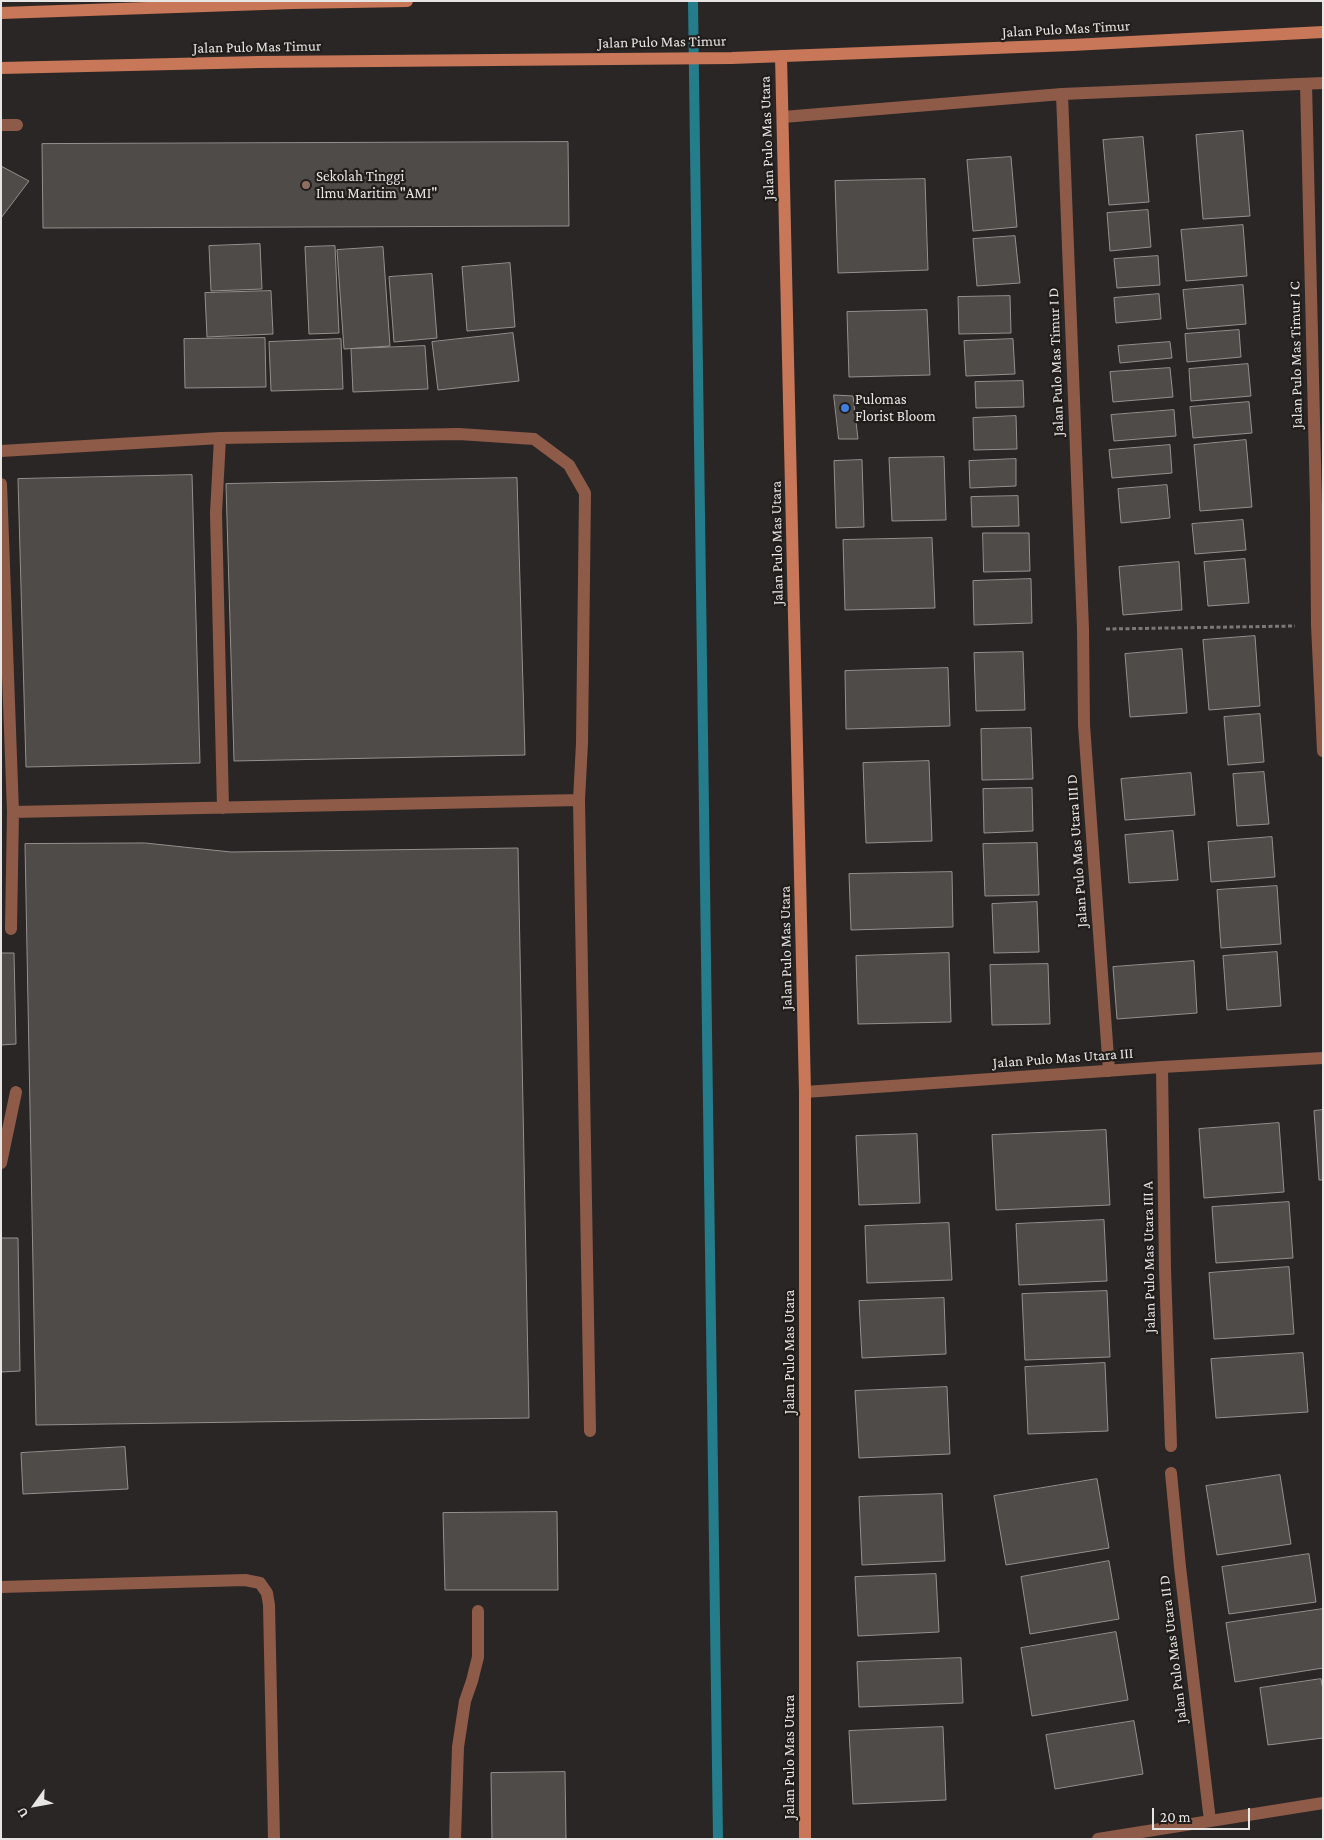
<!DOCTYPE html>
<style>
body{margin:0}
#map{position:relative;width:1324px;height:1840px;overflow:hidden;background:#2a2625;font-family:"Crimson Pro",serif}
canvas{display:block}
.frame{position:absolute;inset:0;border:2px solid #e8e6e5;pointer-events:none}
.north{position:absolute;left:10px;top:1780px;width:50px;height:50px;-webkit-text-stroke:4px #201d1b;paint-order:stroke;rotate:238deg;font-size:14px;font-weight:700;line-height:20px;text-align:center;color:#e8e6e5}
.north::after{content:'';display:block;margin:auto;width:18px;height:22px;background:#e8e6e5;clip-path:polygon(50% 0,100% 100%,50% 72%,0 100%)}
.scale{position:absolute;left:1152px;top:1808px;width:98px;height:22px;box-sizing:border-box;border:2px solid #e8e6e5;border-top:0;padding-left:6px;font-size:15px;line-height:18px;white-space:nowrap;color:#e8e6e5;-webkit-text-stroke:4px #201d1b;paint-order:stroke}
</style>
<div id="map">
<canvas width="1324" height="1840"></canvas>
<div class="frame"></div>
<div class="north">U</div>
<div class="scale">20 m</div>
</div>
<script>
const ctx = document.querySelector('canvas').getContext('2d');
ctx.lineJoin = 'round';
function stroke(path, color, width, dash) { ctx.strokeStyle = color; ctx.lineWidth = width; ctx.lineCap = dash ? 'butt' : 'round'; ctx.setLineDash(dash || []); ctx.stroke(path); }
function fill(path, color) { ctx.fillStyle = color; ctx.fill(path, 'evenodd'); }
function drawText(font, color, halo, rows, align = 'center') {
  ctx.font = font + ' "Crimson Pro",serif'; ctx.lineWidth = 4.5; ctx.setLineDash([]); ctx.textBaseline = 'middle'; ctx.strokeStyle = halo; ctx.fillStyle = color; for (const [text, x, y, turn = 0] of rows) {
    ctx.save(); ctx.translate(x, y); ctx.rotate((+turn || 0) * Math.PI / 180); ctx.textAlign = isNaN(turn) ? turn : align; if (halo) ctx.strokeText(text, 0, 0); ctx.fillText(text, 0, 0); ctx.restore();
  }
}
stroke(new Path2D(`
 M 693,1 L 718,1839`), '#257c8a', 10);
const building = new Path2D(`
 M 1243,131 L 1250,216 L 1203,219 L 1196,135 Z
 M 1143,137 L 1149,202 L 1109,205 L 1103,140 Z
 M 568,142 L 569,226 L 43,228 L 42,144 Z
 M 1011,157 L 1017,227 L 973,231 L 967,160 Z
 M 1,166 L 29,181 L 1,218 Z
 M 925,179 L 928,270 L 838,273 L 835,181 Z
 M 1148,210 L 1151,247 L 1110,251 L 1107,213 Z
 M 1243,225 L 1247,276 L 1186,281 L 1181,230 Z
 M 1015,236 L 1020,283 L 977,286 L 973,239 Z
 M 260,244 L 262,289 L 211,291 L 209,246 Z
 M 335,246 L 339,333 L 309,334 L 305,247 Z
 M 383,247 L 390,346 L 344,349 L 337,250 Z
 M 1158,256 L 1160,285 L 1117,288 L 1114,259 Z
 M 510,263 L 515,327 L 467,331 L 462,267 Z
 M 432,274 L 437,338 L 394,342 L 389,277 Z
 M 1243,285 L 1246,324 L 1187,329 L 1183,290 Z
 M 271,291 L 273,334 L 207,337 L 205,293 Z
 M 1159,294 L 1161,319 L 1116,323 L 1114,298 Z
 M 1010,296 L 1011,333 L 959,334 L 958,297 Z
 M 927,310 L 930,375 L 849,377 L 847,312 Z
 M 1239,330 L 1241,357 L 1187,362 L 1185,334 Z
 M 513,333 L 519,381 L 438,390 L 432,342 Z
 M 265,338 L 266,387 L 185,388 L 184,339 Z
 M 341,339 L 343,389 L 271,391 L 269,342 Z
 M 1013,339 L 1015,374 L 966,376 L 964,341 Z
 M 1170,342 L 1172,358 L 1120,363 L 1118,346 Z
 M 425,346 L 428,389 L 353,392 L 351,349 Z
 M 1248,364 L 1251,396 L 1191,401 L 1189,369 Z
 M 1170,368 L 1173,397 L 1113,402 L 1110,372 Z
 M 1023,381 L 1024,407 L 976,408 L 975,382 Z
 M 834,395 L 853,396 L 858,439 L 839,439 Z
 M 1249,402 L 1252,433 L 1193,438 L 1190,407 Z
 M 1174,410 L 1176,436 L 1114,441 L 1111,415 Z
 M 1016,416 L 1017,449 L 974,450 L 973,418 Z
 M 1246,440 L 1252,507 L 1200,511 L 1194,445 Z
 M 1170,445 L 1172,473 L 1112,478 L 1109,450 Z
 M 944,457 L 946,520 L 892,521 L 889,458 Z
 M 1016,459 L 1016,486 L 970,488 L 969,461 Z
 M 862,460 L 864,527 L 836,528 L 834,461 Z
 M 192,475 L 200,763 L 26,767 L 18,479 Z
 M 517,478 L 525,755 L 234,761 L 226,484 Z
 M 1167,485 L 1170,518 L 1121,523 L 1118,489 Z
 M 1018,496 L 1019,526 L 972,527 L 971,497 Z
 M 1243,520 L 1246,550 L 1195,554 L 1192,524 Z
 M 983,533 L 1029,533 L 1030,571 L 984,572 Z
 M 932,538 L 935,608 L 845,610 L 843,540 Z
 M 1245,559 L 1249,603 L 1208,606 L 1204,562 Z
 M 1179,562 L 1182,610 L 1123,615 L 1119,567 Z
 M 1031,579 L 1032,623 L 974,625 L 973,581 Z
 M 1255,636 L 1260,706 L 1209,710 L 1203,640 Z
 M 1182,649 L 1187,713 L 1130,717 L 1125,654 Z
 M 1023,652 L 1025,710 L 976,711 L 974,653 Z
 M 948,668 L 950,726 L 846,729 L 845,671 Z
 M 1260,714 L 1264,762 L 1228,765 L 1224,717 Z
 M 1031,728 L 1033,779 L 982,780 L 981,729 Z
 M 929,761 L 932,841 L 866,843 L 863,763 Z
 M 1264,772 L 1269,824 L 1237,826 L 1233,774 Z
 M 1191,773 L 1195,815 L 1125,820 L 1121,779 Z
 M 1032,788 L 1033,831 L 984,833 L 983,789 Z
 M 1173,831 L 1178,880 L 1129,883 L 1125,835 Z
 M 1272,837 L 1275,877 L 1211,882 L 1208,842 Z
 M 145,843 L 231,852 L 518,848 L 529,1418 L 36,1425 L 25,844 Z
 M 1037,843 L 1039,895 L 985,896 L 983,844 Z
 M 952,872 L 953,927 L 851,930 L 849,874 Z
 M 1277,886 L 1281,944 L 1221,948 L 1217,890 Z
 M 1037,902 L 1039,952 L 994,953 L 992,904 Z
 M 1277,952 L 1281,1006 L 1227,1010 L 1223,956 Z
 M 1,953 L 14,953 L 16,1044 L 1,1045 Z
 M 949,953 L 951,1022 L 858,1024 L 856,956 Z
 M 1194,961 L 1197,1013 L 1117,1019 L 1113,967 Z
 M 1048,964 L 1050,1024 L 992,1025 L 990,965 Z
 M 1323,1110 L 1323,1180 L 1319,1180 L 1314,1111 Z
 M 1279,1123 L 1284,1192 L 1204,1198 L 1199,1129 Z
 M 1106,1130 L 1110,1205 L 996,1210 L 992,1135 Z
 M 917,1134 L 920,1203 L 859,1205 L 856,1136 Z
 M 1289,1202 L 1293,1258 L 1216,1263 L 1212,1207 Z
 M 1104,1220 L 1107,1281 L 1019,1285 L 1016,1224 Z
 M 949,1223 L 952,1280 L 867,1283 L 865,1226 Z
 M 1,1238 L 18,1238 L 20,1371 L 1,1372 Z
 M 1289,1267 L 1294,1334 L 1214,1339 L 1209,1273 Z
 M 1107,1291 L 1110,1357 L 1025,1360 L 1022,1294 Z
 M 944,1298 L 946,1354 L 862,1358 L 859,1301 Z
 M 1303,1353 L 1308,1412 L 1216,1418 L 1211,1359 Z
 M 1105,1363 L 1108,1431 L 1028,1434 L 1025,1367 Z
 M 947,1387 L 950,1454 L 859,1458 L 855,1391 Z
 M 125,1447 L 128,1489 L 23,1494 L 21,1453 Z
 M 1280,1475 L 1291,1544 L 1217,1555 L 1206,1486 Z
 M 1097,1479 L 1109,1548 L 1006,1565 L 994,1496 Z
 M 942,1494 L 945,1561 L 862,1565 L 859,1497 Z
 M 557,1512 L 558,1590 L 445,1590 L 443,1513 Z
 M 1309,1554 L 1316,1602 L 1229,1614 L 1222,1567 Z
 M 1109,1561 L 1119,1619 L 1030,1634 L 1021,1577 Z
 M 936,1574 L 939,1632 L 858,1636 L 855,1577 Z
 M 1323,1609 L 1323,1668 L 1235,1682 L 1226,1623 Z
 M 1116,1632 L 1128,1700 L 1032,1716 L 1021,1648 Z
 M 961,1658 L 963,1703 L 859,1707 L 857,1662 Z
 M 1321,1679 L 1323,1690 L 1323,1738 L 1268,1745 L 1260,1688 Z
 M 1134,1721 L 1143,1774 L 1055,1789 L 1046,1735 Z
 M 943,1727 L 946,1800 L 853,1804 L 849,1731 Z
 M 565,1772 L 566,1839 L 492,1839 L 491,1773 Z`);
fill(building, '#4f4b49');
stroke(building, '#94908e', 1);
stroke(new Path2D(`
 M 1106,629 L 1295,626`), '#7b7877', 3, [4, 2.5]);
stroke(new Path2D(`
 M 1,125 L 17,125
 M 220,438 L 216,513 L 223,808
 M 1,451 L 220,438 L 459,434 L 534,439 L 569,465 L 585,493 L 582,743 L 579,800 L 590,1431
 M 1,484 L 13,812 L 11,929
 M 13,812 L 579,800
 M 1,1163 L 16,1092
 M 1,1587 L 245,1580 L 260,1583 L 267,1593 L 269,1605 L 274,1839
 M 455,1839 L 458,1747 L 465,1701 L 472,1681 L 478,1657 L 478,1611`), '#8e5b48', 12);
stroke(new Path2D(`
 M 1306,84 L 1316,504 L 1317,625 L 1323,751
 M 1062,94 L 1083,629 L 1084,725 L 1109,1071
 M 783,117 L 1062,94 L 1323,83
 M 1162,1067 L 1165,1269 L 1171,1446
 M 805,1092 L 1162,1067 L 1323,1058
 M 1171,1473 L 1180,1567 L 1210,1821
 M 1098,1839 L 1323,1803`), '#8e5b48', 12);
stroke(new Path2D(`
 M 1,13 L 293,3 L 407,1
 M 781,56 L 805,1092 L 805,1839
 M 1,68 L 259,62 L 732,58 L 1072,45 L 1323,32`), '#c87758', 12);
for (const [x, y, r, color] of [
 [306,185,5,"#8d6e63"],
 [845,408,5,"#3f7fe0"]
]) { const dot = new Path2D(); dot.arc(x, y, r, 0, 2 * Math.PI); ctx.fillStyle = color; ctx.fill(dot); stroke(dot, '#201d1b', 2); }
drawText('15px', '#e8e6e5', '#201d1b', [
 ["Jalan Pulo Mas Timur",1066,29,-3],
 ["Jalan Pulo Mas Timur",662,42,-1],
 ["Jalan Pulo Mas Timur",257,47,-1],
 ["Jalan Pulo Mas Utara",767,138,-92],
 ["Jalan Pulo Mas Timur I C",1296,355,-91],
 ["Jalan Pulo Mas Timur I D",1056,362,-92],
 ["Jalan Pulo Mas Utara",777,543,-91],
 ["Jalan Pulo Mas Utara III D",1077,851,-94],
 ["Jalan Pulo Mas Utara",786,948,-91],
 ["Jalan Pulo Mas Utara III",1063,1058,-4],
 ["Jalan Pulo Mas Utara III A",1149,1257,-91],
 ["Jalan Pulo Mas Utara",789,1352,-90],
 ["Jalan Pulo Mas Utara II D",1173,1649,-97],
 ["Jalan Pulo Mas Utara",789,1757,-90]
]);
drawText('15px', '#e8e6e5', '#201d1b', [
 ["Sekolah Tinggi",316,176],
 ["Ilmu Maritim \"AMI\"",316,193],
 ["Pulomas",855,399],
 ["Florist Bloom",855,416]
], 'left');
</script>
